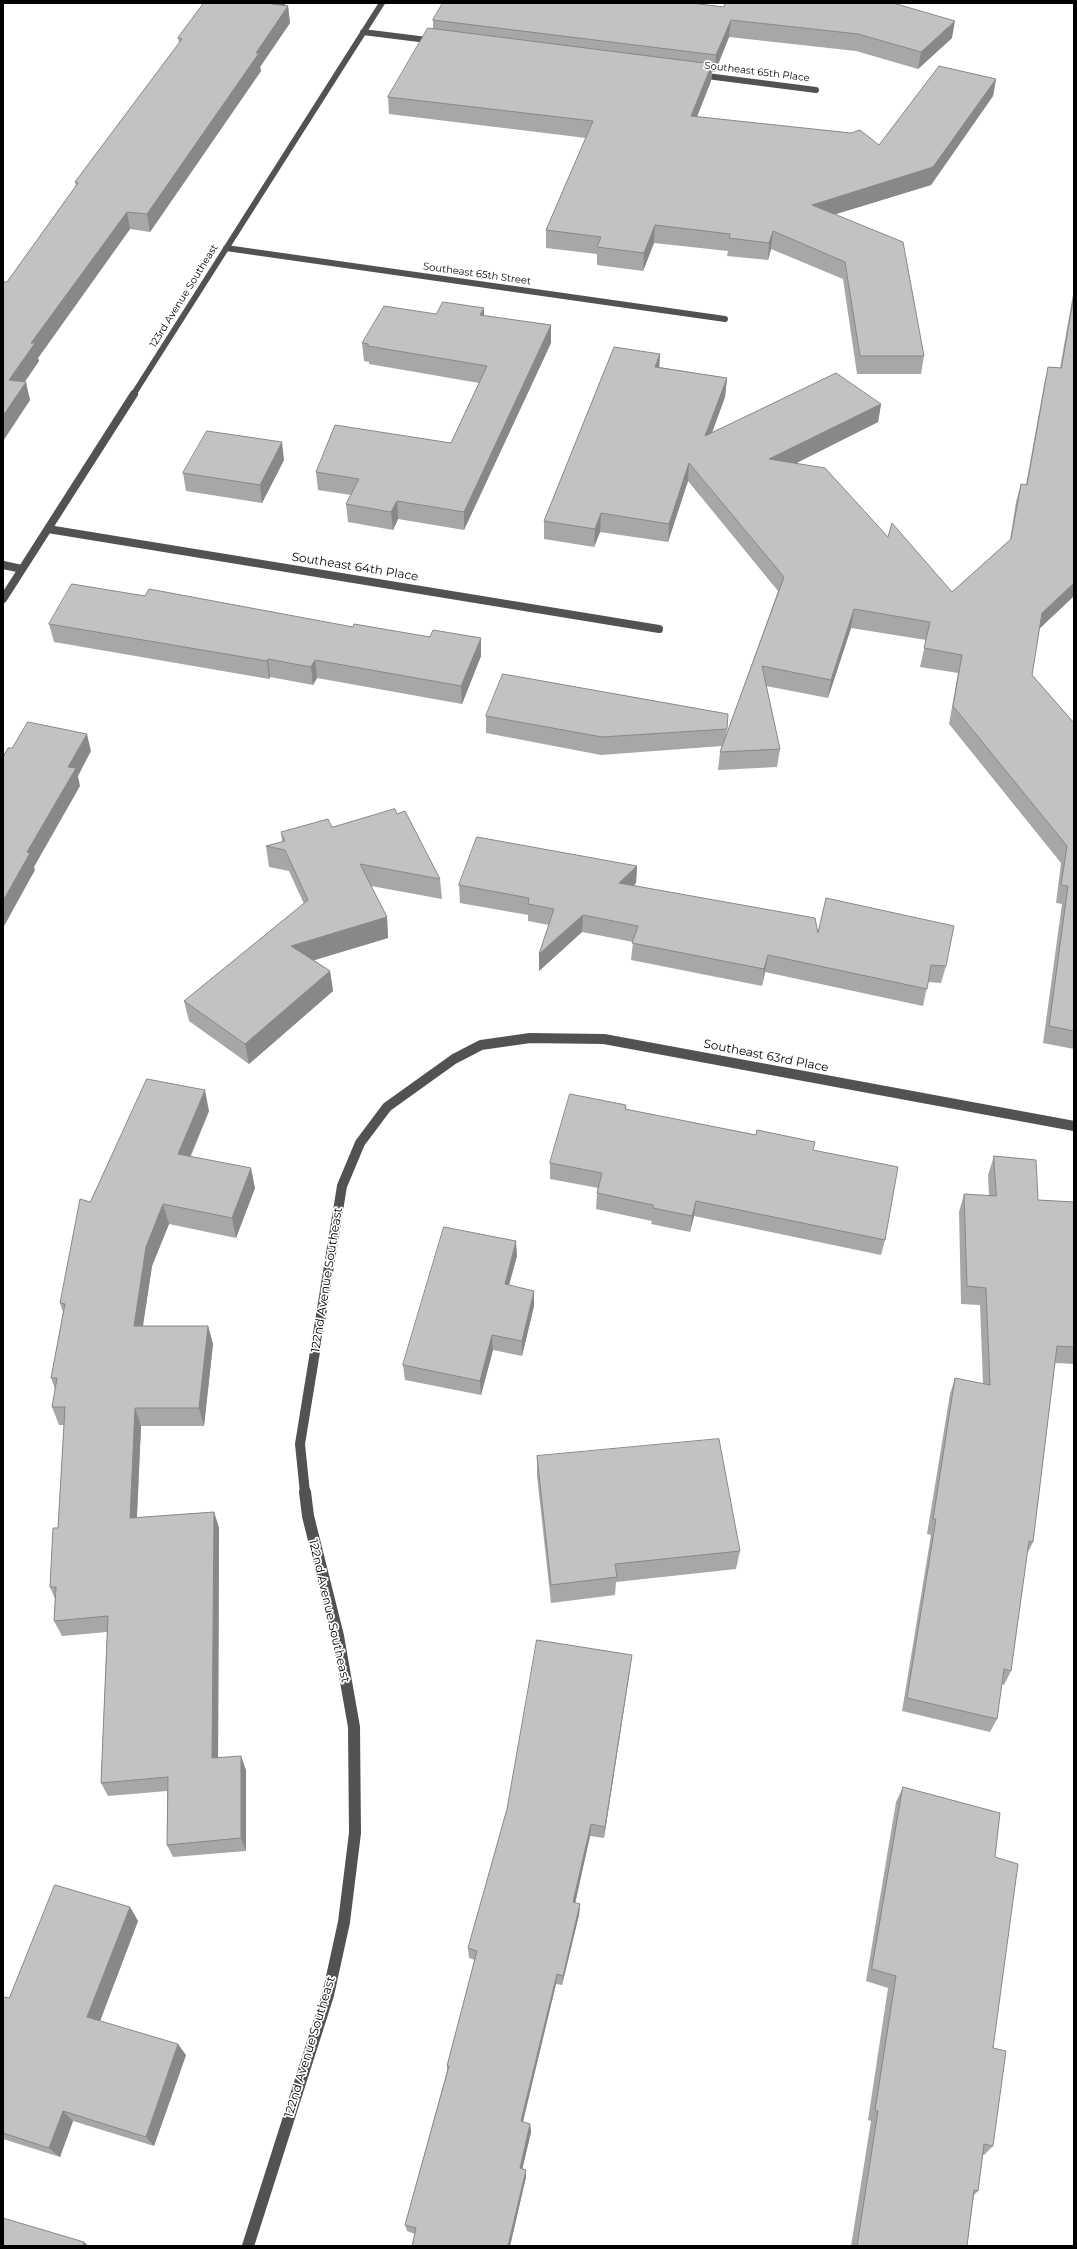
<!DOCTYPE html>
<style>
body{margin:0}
#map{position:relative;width:1077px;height:2249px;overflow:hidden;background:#fff;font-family:Montserrat,sans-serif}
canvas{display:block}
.frame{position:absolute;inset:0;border:4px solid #000;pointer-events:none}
</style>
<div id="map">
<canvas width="1077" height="2249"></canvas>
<div class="frame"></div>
</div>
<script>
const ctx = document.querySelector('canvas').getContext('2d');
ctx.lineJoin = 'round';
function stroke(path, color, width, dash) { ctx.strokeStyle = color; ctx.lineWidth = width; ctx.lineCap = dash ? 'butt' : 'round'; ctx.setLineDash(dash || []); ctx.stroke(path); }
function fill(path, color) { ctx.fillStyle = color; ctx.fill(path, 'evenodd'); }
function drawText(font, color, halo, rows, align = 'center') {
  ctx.font = font + ' Montserrat,sans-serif'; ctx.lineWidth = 3.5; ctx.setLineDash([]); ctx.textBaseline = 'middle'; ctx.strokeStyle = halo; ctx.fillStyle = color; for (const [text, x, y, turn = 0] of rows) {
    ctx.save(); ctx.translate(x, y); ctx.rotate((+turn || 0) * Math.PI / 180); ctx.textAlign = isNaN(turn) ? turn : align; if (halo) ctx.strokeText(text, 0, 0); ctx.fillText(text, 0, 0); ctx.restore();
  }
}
stroke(new Path2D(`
 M 363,32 L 435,41
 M 699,75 L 816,90
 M 226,248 L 725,319
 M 133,395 L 382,3`), '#525252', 6);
stroke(new Path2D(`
 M 48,529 L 659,629
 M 3,565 L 22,569
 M 3,599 L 134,394`), '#525252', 8);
stroke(new Path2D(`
 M 305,1493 L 300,1444 L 342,1186 L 360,1143 L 387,1107 L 454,1059 L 481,1045 L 530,1038 L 604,1039 L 1074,1126`), '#525252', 10);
stroke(new Path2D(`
 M 248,2246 L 328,1995 L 344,1922 L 355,1833 L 354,1727 L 338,1636 L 308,1516 L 305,1492`), '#525252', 12);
fill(new Path2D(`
 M 204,3 L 286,3 L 285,5 L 288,6 L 290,23 L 260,67 L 261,71 L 150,232 L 130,229 L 38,358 L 39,361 L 24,382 L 30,400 L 3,441 L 7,282 L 76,186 L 75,182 L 179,43 L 178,38 Z
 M 691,3 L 952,38 L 918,69 L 856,51 L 729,37 L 715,72 L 712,72 L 711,81 L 697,117 L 879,145 L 996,79 L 993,96 L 931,185 L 836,214 L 924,356 L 921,374 L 857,374 L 843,279 L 771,249 L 768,260 L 727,256 L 728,251 L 654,243 L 643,271 L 597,265 L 597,254 L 546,248 L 546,230 L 586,138 L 389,114 L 388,97 L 433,29 L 433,20 Z
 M 1074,289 L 1074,596 L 1039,629 L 1032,675 L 1074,723 L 1074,1049 L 1043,1043 L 1062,904 L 1056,903 L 1061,863 L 949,724 L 958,673 L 920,667 L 926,640 L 851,628 L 828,698 L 766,686 L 780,749 L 777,767 L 718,770 L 720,752 L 722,746 L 601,755 L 486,733 L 486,716 L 727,729 L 726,736 L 778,591 L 688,481 L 668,542 L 600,532 L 594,547 L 544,539 L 544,521 L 660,354 L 659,367 L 727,378 L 725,397 L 712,433 L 881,404 L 878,422 L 795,463 L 888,537 L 952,592 L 1010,540 L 1016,502 L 1021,484 L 1026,485 L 1044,385 L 1048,367 L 1060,368 Z
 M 436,314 L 484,316 L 551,325 L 551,343 L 464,530 L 398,519 L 393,530 L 348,522 L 346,504 L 351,495 L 318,490 L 316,472 L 451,443 L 479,383 L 369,364 L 369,362 L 364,361 L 362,343 Z
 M 284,460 L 262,503 L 186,491 L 183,473 Z
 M 49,624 L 481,656 L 462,704 L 317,678 L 313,685 L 270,677 L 269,679 L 54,642 Z
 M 397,814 L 440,879 L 442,899 L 371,886 L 387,917 L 388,938 L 314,960 L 330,971 L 333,991 L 249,1064 L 189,1021 L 184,1001 L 304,904 L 289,871 L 269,867 L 266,846 L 282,842 L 281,832 L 332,827 Z
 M 637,866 L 636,883 L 634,885 L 946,966 L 941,983 L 928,982 L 923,1006 L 765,972 L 762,986 L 631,960 L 633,942 L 582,932 L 539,971 L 549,925 L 528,921 L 528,915 L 460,903 L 459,885 Z
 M 626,1105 L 626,1109 L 885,1240 L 881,1255 L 694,1216 L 690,1232 L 651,1224 L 652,1221 L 596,1209 L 597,1193 L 598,1188 L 550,1179 L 550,1163 Z
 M 209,1111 L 191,1156 L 255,1188 L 236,1238 L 169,1224 L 152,1266 L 143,1326 L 208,1326 L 213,1344 L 204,1426 L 141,1426 L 137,1518 L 214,1512 L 219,1528 L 218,1758 L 246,1770 L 246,1851 L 173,1857 L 167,1845 L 167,1791 L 108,1796 L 101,1783 L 107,1632 L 62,1636 L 54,1621 L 55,1599 L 50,1587 L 58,1528 L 64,1425 L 59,1425 L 52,1407 L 55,1389 L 51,1378 L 63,1312 L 60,1303 L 90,1202 Z
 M 994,1156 L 1038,1200 L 1074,1202 L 1074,1364 L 1055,1363 L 1033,1542 L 1027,1554 L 1011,1671 L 1004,1685 L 1002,1684 L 997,1719 L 990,1732 L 902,1711 L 931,1535 L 927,1534 L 950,1394 L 955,1378 L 983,1384 L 980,1305 L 961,1304 L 959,1212 L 964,1194 L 989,1196 L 988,1175 Z
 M 517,1256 L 509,1285 L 534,1306 L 522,1356 L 493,1350 L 481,1395 L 405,1380 L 403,1365 Z
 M 537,1456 L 740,1551 L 736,1569 L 616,1582 L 615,1595 L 551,1603 L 537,1476 Z
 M 630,1669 L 604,1838 L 590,1836 L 575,1903 L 580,1904 L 579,1915 L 562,1985 L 556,1984 L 523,2122 L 530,2124 L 531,2132 L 522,2169 L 526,2170 L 526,2177 L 510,2246 L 412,2246 L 415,2234 L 407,2231 L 405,2225 L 447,2071 L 447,2066 L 475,1960 L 469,1958 L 468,1948 Z
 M 903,1787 L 995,1857 L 993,2146 L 984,2155 L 983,2155 L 978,2191 L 974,2195 L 967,2246 L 851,2246 L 871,2121 L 868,2120 L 888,1988 L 866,1981 L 896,1802 Z
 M 130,1907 L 138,1921 L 100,2021 L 186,2055 L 154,2146 L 73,2121 L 60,2157 L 3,2139 L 3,2000 L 9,1998 Z`), '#a7a7a7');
fill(new Path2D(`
 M 273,3 L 286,3 L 274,21 L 272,4 Z
 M 288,6 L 290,23 L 260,67 L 261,71 L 150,232 L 147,214 Z
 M 731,20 L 729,37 L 715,72 L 716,55 Z
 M 955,21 L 952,38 L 918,69 L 921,52 Z
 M 712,64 L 711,81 L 690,134 L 691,116 Z
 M 996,79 L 993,96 L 931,185 L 810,222 L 812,205 Z
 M 127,212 L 130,229 L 38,358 L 39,361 L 14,398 L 9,380 L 31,343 Z
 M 655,225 L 654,243 L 643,271 L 644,253 Z
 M 773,231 L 771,249 L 768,260 L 769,243 Z
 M 484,308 L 484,326 L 480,315 Z
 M 551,325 L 551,343 L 464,530 L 464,512 Z
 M 660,354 L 659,372 L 655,367 Z
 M 727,378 L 725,397 L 704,454 L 705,436 Z
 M 26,382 L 30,400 L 3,441 L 3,416 Z
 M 881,404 L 878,422 L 767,478 L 769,459 Z
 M 282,442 L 284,460 L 262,503 L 260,485 Z
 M 689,463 L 688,481 L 668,542 L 669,524 Z
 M 397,501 L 398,519 L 393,530 L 391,512 Z
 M 601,513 L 600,532 L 594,547 L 595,529 Z
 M 1074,583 L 1074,596 L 1037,631 L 1042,613 Z
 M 854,609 L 851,628 L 828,698 L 831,680 Z
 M 481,638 L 481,656 L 462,704 L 461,686 Z
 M 268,659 L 270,677 L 269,679 L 267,661 Z
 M 315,660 L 317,678 L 313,685 L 311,667 Z
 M 87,734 L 91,751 L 78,776 L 80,786 L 34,867 L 35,870 L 3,928 L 3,901 L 68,767 Z
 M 637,866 L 636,883 L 618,900 L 619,883 Z
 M 583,915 L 582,932 L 539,971 L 539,954 Z
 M 387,917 L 388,938 L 295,966 L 291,946 Z
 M 768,955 L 765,972 L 762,986 L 764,969 Z
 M 330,971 L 333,991 L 249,1064 L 245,1044 Z
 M 205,1090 L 209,1111 L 183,1173 L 178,1154 Z
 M 251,1168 L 255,1188 L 236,1238 L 232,1218 Z
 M 696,1201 L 694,1216 L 690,1232 L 692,1216 Z
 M 163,1204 L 169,1224 L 152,1266 L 140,1344 L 134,1326 L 146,1247 Z
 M 516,1241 L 517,1256 L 505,1299 L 505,1284 Z
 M 534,1291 L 534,1306 L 522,1356 L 522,1341 Z
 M 208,1326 L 213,1344 L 204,1426 L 199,1408 Z
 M 492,1335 L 493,1350 L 481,1395 L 480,1381 Z
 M 135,1408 L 141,1426 L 136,1535 L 130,1518 Z
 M 214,1512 L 219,1528 L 218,1772 L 212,1758 Z
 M 632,1655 L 630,1669 L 604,1838 L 605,1827 Z
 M 241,1756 L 246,1770 L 246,1851 L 241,1838 Z
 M 591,1824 L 590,1836 L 573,1913 L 573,1902 Z
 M 580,1904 L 579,1915 L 562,1985 L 563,1976 Z
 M 130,1907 L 138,1921 L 97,2029 L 87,2017 Z
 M 557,1974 L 556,1984 L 521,2129 L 521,2121 Z
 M 178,2044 L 186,2055 L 154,2146 L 146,2137 Z
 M 63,2111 L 73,2121 L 60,2157 L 49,2148 Z
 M 530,2124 L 531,2132 L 521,2175 L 520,2168 Z
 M 526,2170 L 526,2177 L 510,2246 L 508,2246 Z
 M 84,2242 L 89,2246 L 83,2246 Z`), '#888');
const building = new Path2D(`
 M 204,3 L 273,3 L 272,4 L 288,6 L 256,53 L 259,53 L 147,214 L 127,212 L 31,343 L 35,343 L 9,380 L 26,382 L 3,416 L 3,282 L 7,282 L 78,183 L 75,182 L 182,39 L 178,38 Z
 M 443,3 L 691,3 L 724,7 L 725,3 L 893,3 L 955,21 L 921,52 L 858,34 L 731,20 L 716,55 L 433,20 Z
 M 428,28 L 712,64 L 691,116 L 851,133 L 860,130 L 879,145 L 939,66 L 996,79 L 933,167 L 812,205 L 903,242 L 924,356 L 860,356 L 845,262 L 773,231 L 769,243 L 729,238 L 730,234 L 655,225 L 644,253 L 597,247 L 601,237 L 546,230 L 593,121 L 388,97 Z
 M 1074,295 L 1074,583 L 1042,613 L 1032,675 L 1074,723 L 1074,1031 L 1049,1026 L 1068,886 L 1061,885 L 1067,846 L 953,706 L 962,655 L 924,648 L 930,622 L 854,609 L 831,680 L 762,666 L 780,749 L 720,752 L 784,577 L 689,463 L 669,524 L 601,513 L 595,529 L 544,521 L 614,347 L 660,354 L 655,367 L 727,378 L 705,436 L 836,373 L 881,404 L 769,459 L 825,468 L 888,537 L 892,523 L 952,592 L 1011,539 L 1021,484 L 1027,485 L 1048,367 L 1061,368 Z
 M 443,302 L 484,308 L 480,315 L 551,325 L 464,512 L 397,501 L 391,512 L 346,504 L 359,479 L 316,472 L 335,425 L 451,443 L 487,366 L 368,346 L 368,344 L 362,343 L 384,306 L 436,314 Z
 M 207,431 L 282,442 L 260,485 L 183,473 Z
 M 72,584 L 145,596 L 149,589 L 353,627 L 354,624 L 430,637 L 433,630 L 481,638 L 461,686 L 315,660 L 311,667 L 268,659 L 267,661 L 49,624 Z
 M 503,674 L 728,714 L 727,729 L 602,737 L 486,716 Z
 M 28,722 L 87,734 L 68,767 L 76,768 L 27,852 L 30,853 L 3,901 L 3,757 L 8,748 L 12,748 Z
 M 395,809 L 397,814 L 405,811 L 440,879 L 360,864 L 387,917 L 291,946 L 330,971 L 245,1044 L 184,1001 L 308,900 L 285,850 L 266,846 L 285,841 L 281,832 L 328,819 L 332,827 Z
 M 477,837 L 637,866 L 619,883 L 815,918 L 818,933 L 826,898 L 954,926 L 946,966 L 931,965 L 927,989 L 768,955 L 764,969 L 632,943 L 638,926 L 583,915 L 539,954 L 554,909 L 528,904 L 529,898 L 459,885 Z
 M 147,1079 L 205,1090 L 178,1154 L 251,1168 L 232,1218 L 163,1204 L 146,1247 L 134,1326 L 208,1326 L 199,1408 L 135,1408 L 130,1518 L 214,1512 L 212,1758 L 241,1756 L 241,1838 L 167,1845 L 168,1777 L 101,1783 L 108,1616 L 54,1621 L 56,1587 L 50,1587 L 53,1528 L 58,1528 L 65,1407 L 52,1407 L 57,1378 L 51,1378 L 65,1304 L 60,1303 L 80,1199 L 90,1202 Z
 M 570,1094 L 626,1105 L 625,1109 L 756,1135 L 757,1130 L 815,1142 L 813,1150 L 898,1167 L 885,1240 L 696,1201 L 692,1216 L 653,1208 L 653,1205 L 597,1193 L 602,1173 L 550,1163 Z
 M 994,1156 L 1036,1160 L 1038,1200 L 1074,1202 L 1074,1347 L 1057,1346 L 1033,1542 L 1029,1541 L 1011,1671 L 1004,1669 L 997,1719 L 907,1698 L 936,1519 L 933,1519 L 955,1378 L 990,1385 L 986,1288 L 967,1286 L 964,1194 L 996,1196 Z
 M 444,1227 L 516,1241 L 505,1284 L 534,1291 L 522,1341 L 492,1335 L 480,1381 L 403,1365 Z
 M 719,1439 L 740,1551 L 615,1564 L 617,1577 L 551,1585 L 537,1456 Z
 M 537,1640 L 632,1655 L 605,1827 L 591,1824 L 573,1902 L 580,1904 L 563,1976 L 557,1974 L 521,2121 L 530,2124 L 520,2168 L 526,2170 L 508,2246 L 412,2246 L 416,2228 L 405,2225 L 449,2066 L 447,2066 L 477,1951 L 468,1948 L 507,1809 Z
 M 903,1787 L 1000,1813 L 995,1857 L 1018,1864 L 993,2048 L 1006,2051 L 993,2146 L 984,2144 L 978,2191 L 974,2190 L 967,2246 L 857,2246 L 878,2111 L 875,2110 L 896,1976 L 872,1969 Z
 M 55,1885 L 130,1907 L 87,2017 L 178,2044 L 146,2137 L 63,2111 L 49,2148 L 3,2133 L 3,2000 L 4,1997 L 9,1998 Z
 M 3,2218 L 84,2242 L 83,2246 L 3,2246 Z`);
fill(building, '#c2c2c2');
stroke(building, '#888', 1);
drawText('10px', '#000', '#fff', [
 ["Southeast 65th Place",757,72,7],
 ["Southeast 65th Street",477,274,8],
 ["123rd Avenue Southeast",184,296,-58]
]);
drawText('12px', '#000', '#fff', [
 ["Southeast 64th Place",355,567,9],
 ["Southeast 63rd Place",766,1056,11],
 ["122nd Avenue Southeast",327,1280,-81],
 ["122nd Avenue Southeast",329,1611,77],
 ["122nd Avenue Southeast",310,2047,-73]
]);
</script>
